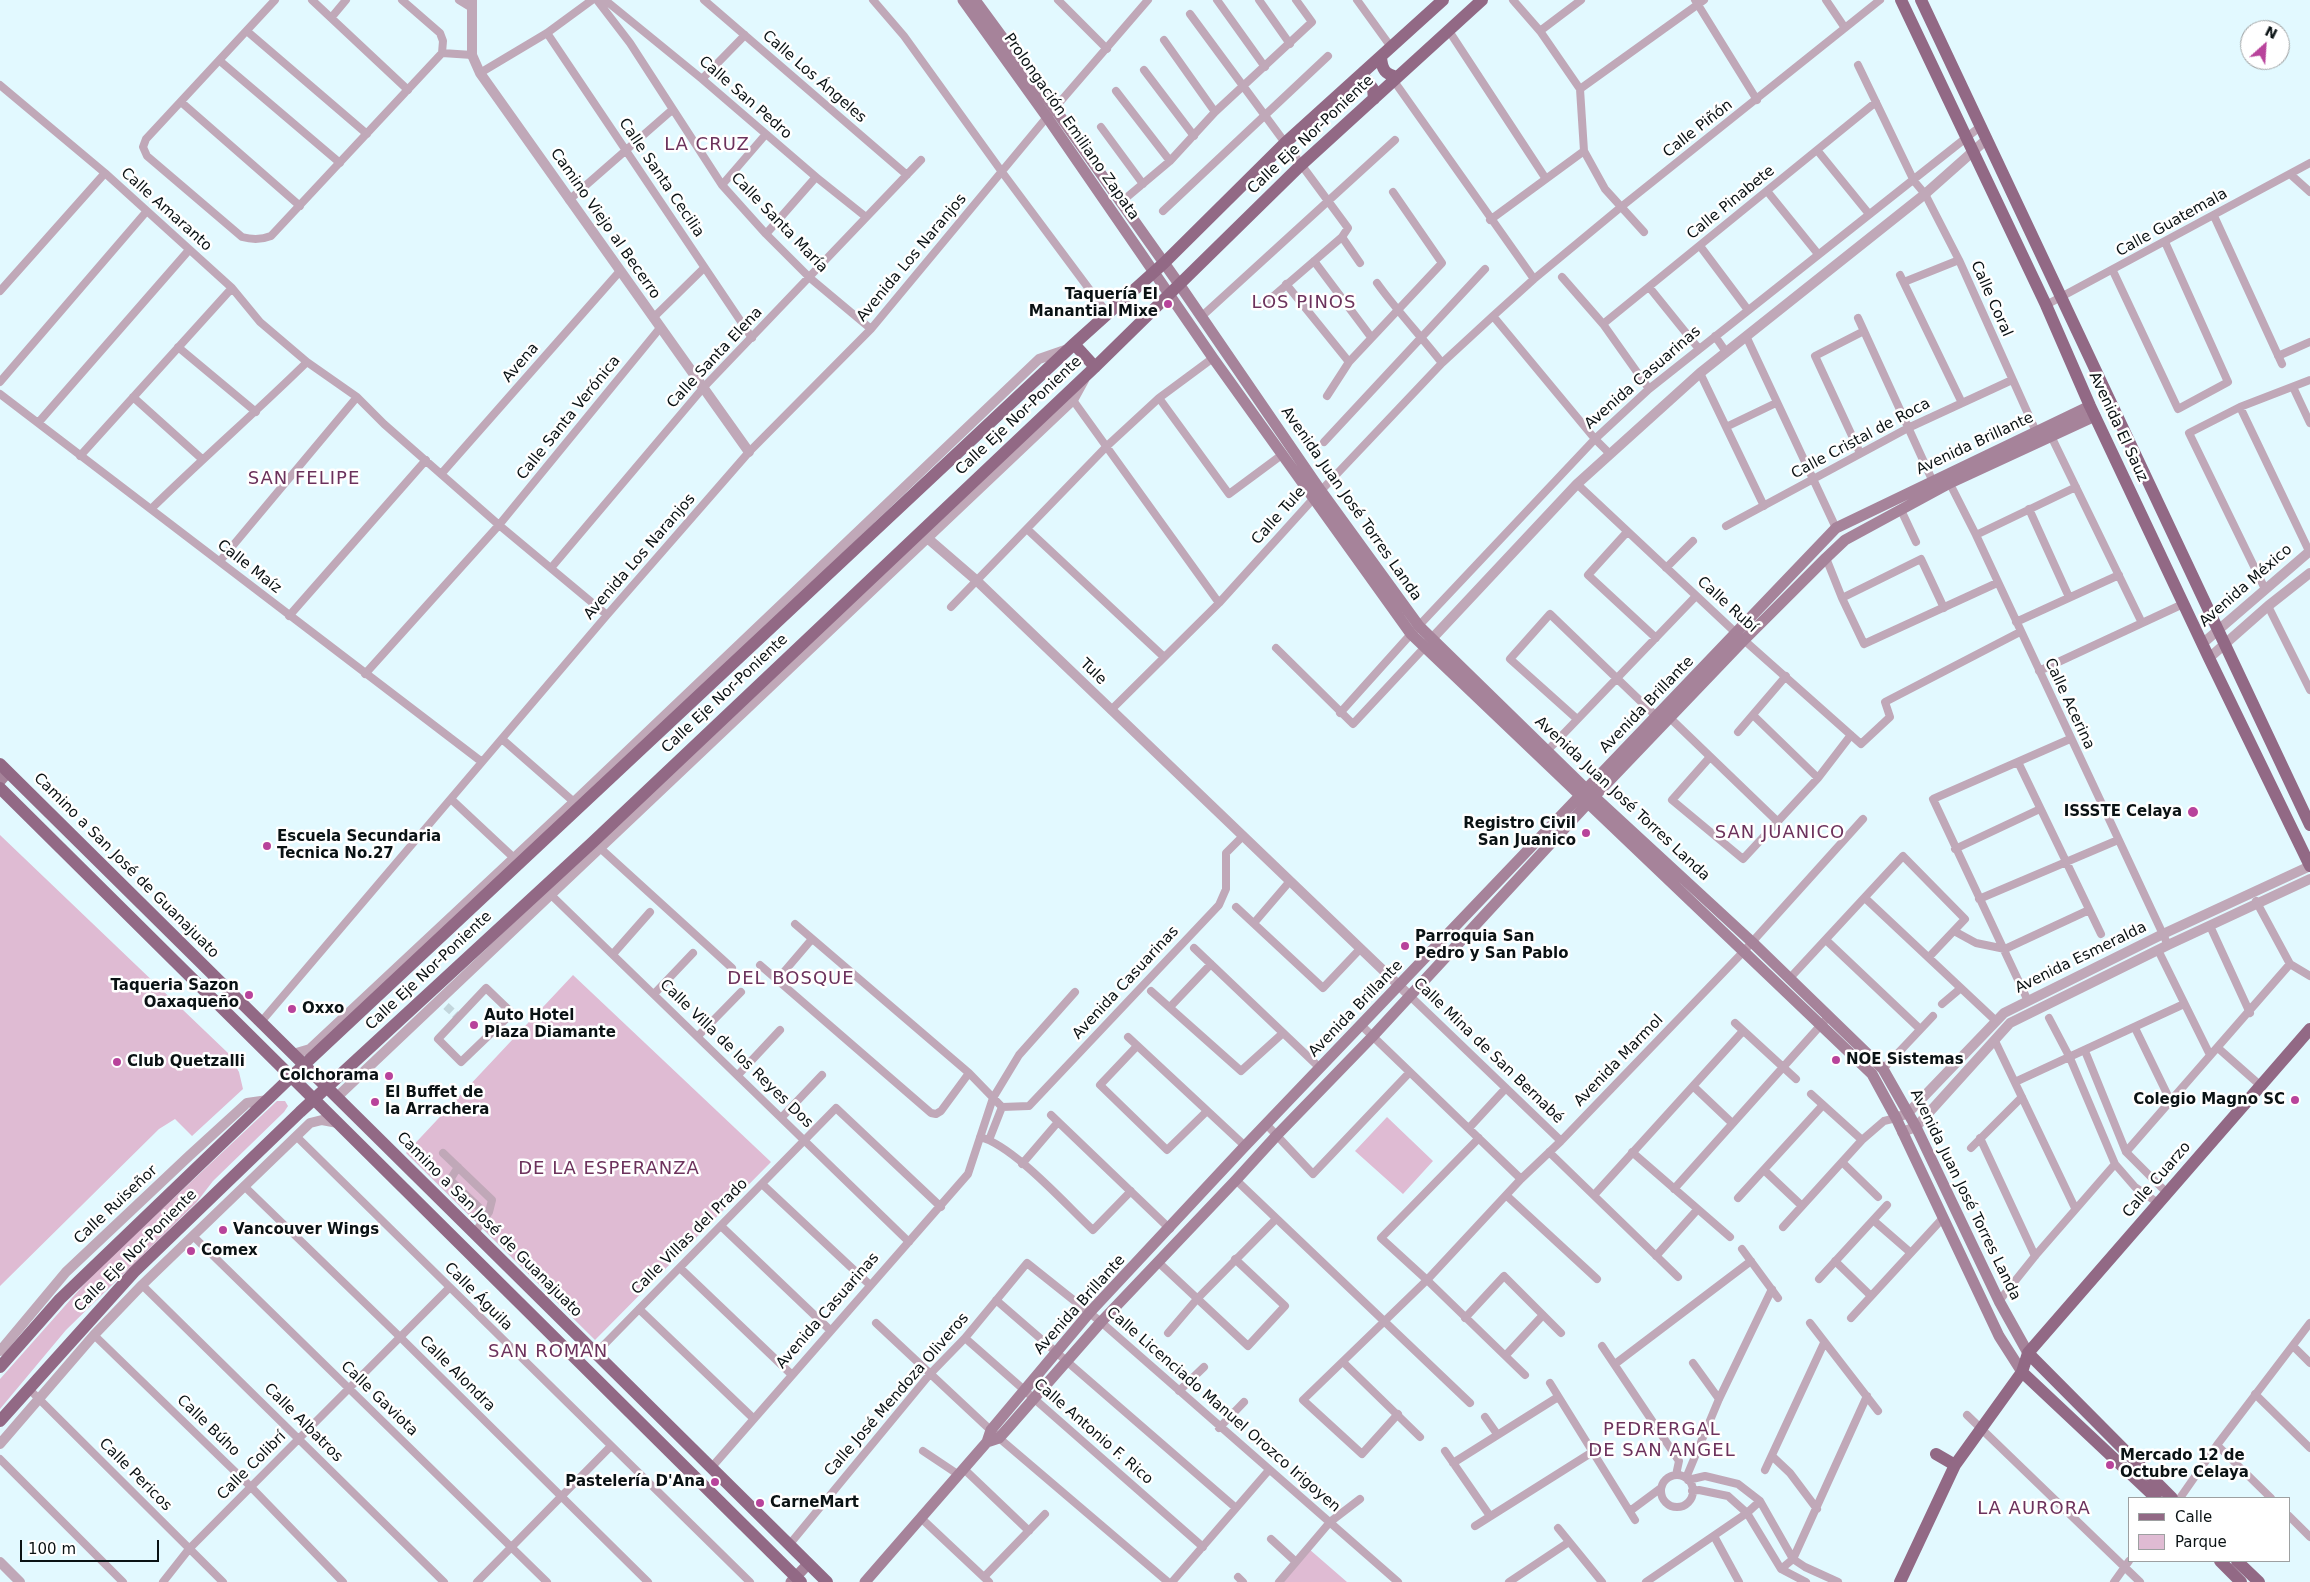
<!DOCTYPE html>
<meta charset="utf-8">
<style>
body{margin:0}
#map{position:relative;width:2310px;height:1582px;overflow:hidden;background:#e2f9ff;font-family:"DejaVu Sans",sans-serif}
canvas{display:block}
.legend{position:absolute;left:2128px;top:1497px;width:162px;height:65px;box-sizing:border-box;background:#fff;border:1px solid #9da0a1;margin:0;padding:6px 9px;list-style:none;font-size:15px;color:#0a1214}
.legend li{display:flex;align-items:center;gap:10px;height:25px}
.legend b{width:25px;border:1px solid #9da0a1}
.north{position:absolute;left:2240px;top:20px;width:50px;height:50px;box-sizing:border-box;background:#fff;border:1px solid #9da0a1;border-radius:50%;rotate:26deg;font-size:14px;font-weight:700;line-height:20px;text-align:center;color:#0a1214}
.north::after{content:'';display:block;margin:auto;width:18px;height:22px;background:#b8439b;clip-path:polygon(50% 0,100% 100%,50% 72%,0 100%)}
.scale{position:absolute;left:20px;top:1540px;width:139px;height:22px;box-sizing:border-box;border:2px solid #0a1214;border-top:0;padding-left:6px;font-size:15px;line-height:18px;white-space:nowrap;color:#0a1214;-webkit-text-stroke:4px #fff;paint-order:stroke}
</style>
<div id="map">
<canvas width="2310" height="1582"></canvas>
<ul class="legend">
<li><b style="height:6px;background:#926985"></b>Calle</li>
<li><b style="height:14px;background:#dfbbd3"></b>Parque</li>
</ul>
<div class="north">N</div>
<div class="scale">100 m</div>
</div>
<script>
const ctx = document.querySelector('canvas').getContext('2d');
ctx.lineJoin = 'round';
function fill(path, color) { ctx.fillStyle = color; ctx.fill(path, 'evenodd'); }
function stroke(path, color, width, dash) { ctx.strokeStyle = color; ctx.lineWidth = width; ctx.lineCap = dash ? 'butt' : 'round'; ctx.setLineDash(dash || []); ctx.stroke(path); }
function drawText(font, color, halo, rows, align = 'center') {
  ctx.font = font + ' "DejaVu Sans",sans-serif'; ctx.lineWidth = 5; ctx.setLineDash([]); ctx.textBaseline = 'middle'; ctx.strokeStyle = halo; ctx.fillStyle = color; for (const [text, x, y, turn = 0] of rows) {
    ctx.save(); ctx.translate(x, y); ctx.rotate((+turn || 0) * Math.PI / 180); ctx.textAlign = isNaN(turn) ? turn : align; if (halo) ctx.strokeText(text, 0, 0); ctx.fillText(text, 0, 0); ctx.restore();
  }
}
fill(new Path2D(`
 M 0,835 L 228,1053 L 239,1072 L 243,1089 L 192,1136 L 175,1119 L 159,1129 L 0,1286 Z
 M 573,975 L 771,1162 L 595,1340 L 406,1153 Z
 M 277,1101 L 285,1101 L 288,1106 L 284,1112 L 213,1181 L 196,1203 L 66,1330 L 0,1409 L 0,1379 L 95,1272 Z
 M 1387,1117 L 1433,1161 L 1403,1194 L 1355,1151 Z
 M 1309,1549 L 1347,1582 L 1280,1582 Z`), '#dfbbd3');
stroke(new Path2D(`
 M 446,1006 L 459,1018`), '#c2d6dc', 8, [8, 4]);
stroke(new Path2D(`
 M 275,0 L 146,139 L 143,147 L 147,156 L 242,237 C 253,240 261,240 271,236 L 442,53 L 472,55
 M 312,0 L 408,90
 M 402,0 L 440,33 L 443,41 L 442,53
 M 459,0 L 472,8
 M 597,0 L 630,43 L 722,185 L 766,234 L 810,278 L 871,329
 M 605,0 L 702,79 L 816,177 L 866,217
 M 704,0 L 907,175
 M 873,0 L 904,36 L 1002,172 L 1107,313
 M 1058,0 L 1107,49
 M 1217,0 L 1265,67
 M 1259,0 L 1290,44
 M 1357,0 L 1391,47
 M 1513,0 L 1540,31 L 1580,89 L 1584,151 L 1605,189 L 1644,232
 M 1695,0 L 1757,100
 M 1826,0 L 1845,28
 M 1190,14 L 1348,228 L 1342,237 L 1262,306
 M 331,18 L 346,0
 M 1449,31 L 1546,179
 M 1540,31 L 1581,0
 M 248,32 L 367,134
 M 547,33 L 752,338
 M 1164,40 L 1215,112
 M 220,61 L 340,163
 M 1858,65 L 1914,181 L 1925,194 L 1959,260 L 2038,436
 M 1144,70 L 1194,136
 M 480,73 L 547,33 L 592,0
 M 702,79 L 745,35
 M 1394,81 L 1534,279
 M 0,85 L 105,173 L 232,288 L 260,322 L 307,362 L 357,397 L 384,424 L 499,525 L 607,615
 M 1580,89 L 1704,0
 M 1116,91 L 1170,161
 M 181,102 L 300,206
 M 1101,127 L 1143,184
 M 1817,150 L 1869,214
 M 2290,174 L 2310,192
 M 722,185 L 766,134
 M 1767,191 L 1818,254
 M 569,200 L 672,110
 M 1120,203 L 1170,161 L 1215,112 L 1312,22 L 1296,0
 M 1163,211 L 1328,56
 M 2214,216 L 2282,364
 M 1490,220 L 1584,151
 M 766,234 L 816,177
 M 1342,237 L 1360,263
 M 1700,246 L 1748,310
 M 1314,261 L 1371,337
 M 2113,271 L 2178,409 L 2228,382 L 2165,242
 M 1900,275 L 1962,403
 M 1562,277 L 1603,324 L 1649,389
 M 1904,282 L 1959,260
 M 1377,283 C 1397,311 1421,336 1442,363
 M 1286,284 L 1349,362
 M 1649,287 L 1699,349
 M 0,291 L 105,173
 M 2046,305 L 2310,163
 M 1493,316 L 1595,439 L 1610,454
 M 1201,317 L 1395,140
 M 653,318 L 704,268
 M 1858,318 L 1934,484
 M 1603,324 L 1876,102
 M 1715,336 L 1726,352
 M 1746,336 L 1836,528
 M 178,347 L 256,412
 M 2278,356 L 2310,342
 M 1700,373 L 1764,506
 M 0,382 L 146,212
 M 2293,387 L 2310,423
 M 0,394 L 482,762
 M 1070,396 L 1219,603
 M 1327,396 L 1349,362 L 1442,263 L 1393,192
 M 133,397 L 202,459
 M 1159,398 L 1229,494 L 1283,454
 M 2240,407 L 2309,551
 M 38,423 L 189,250
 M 1726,427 L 1776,403
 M 2051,436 L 2142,623
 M 1324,442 L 1485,269
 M 1860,453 L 1815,356 L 1864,331
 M 80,456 L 232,288
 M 442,473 L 620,271
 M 1948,480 L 1976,535 L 2168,945
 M 1577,484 L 1736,633 L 1861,744 L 1890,717 L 1885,702 L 2020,632
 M 151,509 C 202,459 256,412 307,362
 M 2029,509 L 2069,597
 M 1901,510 L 1916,542
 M 1726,526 L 1908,428 L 2012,380
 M 1027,529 L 1164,657
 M 1627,532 L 1588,575 L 1656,638
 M 1976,535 L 2076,487
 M 1826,558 L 1842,598 L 1864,644 L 1997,583
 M 220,561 L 357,397
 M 551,568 L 703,388 L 921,160
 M 1666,568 L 1693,541
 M 2265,589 L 2189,433 L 2240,407 L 2310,380
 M 1842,598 L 1921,559 L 1944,608
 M 2268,606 L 2310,690
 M 951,607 L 1107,446 L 1159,398 L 1213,358
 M 289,616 L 426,460
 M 2016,622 L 2119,575
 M 1276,648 L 1353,724 L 1424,648
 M 2039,671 L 2183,604
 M 365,674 L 499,525 L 660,328
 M 1111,710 L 1219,603 L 1314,498 L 1442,363 L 1493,316 L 1534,279 L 1621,207 L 1880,0
 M 1340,713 L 1411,634 L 1595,439 L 1649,389 L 1981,126
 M 1754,716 L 1818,778
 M 1670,718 L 1777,821
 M 1577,719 L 1510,659 L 1550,614 L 1657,717
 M 1738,732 L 1786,676
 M 502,739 L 574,802
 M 1547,751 L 1696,596
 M 1710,757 L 1672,800 L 1743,859 L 1818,778 L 1851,735
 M 2018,762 L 2101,934
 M 452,800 L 514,858
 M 600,848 L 732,968
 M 1955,849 L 2040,809
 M 548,892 L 909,1242
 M 1865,898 L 1996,1021
 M 1979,899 L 2118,840
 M 2256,901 L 2290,964 L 2310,976
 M 1236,907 L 1323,988 L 1360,949
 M 1254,923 L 1290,881
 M 795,924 L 969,1073 L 1002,1107 L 1029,1106 L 1219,905 L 1226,889 L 1226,853 L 1242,837
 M 2210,926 L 2250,1013
 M 1954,931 L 1976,943 L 2005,949 L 2089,910
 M 1826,940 L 1920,1029
 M 1194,948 L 1320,1068
 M 2158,950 L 2210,1055
 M 613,954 L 650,912
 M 760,965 L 931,1113 L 936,1114 L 941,1111 L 969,1073
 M 1789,979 L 1903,856 L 1965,919 L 1929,957
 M 777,980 L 812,939
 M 486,988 L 512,1013 L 461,1062 L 438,1039 Z
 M 1151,991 L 1241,1071 L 1283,1033
 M 654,994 L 693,953
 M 1410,996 L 1561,1141
 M 2028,1001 L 1933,799 L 2070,739
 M 1942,1004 L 1961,988
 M 1170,1007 L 1211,964
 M 2049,1018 L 2070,1058 L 2115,1164 L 2135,1187 L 2158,1203
 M 261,1022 L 607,615 L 749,452 L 871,329 L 1047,117 L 1148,0
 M 1735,1023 L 1796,1079
 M 1361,1025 L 1521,1179
 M 2135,1028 L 2171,1102
 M 698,1036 L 741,992
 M 1128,1037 L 1245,1146
 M 1995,1041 L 2075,1208
 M 1137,1046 L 1100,1085 L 1167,1150 L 1206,1112
 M 2218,1048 L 2261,1086
 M 2085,1051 L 2126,1152 L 2167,1193
 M 1883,1069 L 1933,1016
 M 738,1075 L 780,1030
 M 2015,1082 L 2184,1004
 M 1693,1086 L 1732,1123
 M 1811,1094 L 1862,1140
 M 1051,1115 L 1170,1229
 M 782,1117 L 822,1075
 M 1266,1124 L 1313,1174 L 1409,1073
 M 1469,1128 L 1506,1088
 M 296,1136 L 750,1582
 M 980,1137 C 1014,1146 1066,1205 1093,1230 L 1131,1191
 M 1479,1138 L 1381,1238 L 1427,1280 L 1525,1375
 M 1980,1138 L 2035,1256
 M 989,1140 L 1002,1107
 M 1971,1148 L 2022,1097
 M 1549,1152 L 1678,1277
 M 1632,1152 L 1730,1237
 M 2126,1152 L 2290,964
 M 443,1153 L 492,1200 L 489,1212 L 474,1234
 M 1843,1163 L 1878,1197
 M 1022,1164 L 1058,1122
 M 458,1167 L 450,1180 L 487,1215
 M 1765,1171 L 1802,1206
 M 1236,1180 L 1470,1403
 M 762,1184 L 870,1285
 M 244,1186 L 400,1337 L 648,1582
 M 1674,1189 L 1828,1017
 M 1595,1194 L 1743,1031
 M 1507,1196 L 1597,1279
 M 1738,1198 L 1823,1105
 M 1873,1220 L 1911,1253
 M 721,1226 L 830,1330
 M 1783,1227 L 1862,1140 L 1884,1121 L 1896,1118
 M 193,1236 L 547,1582
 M 1742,1249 L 1778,1298
 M 1656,1256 L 1697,1210
 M 1835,1261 L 1871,1296
 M 1158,1262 L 1248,1346 L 1285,1306 L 1235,1259
 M 680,1268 L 791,1374
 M 1819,1279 L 1887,1205
 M 142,1285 L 444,1582
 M 996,1300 L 1236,1508
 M 1999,1301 L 2035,1256 L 2115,1164
 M 639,1309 L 753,1418
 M 1465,1318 L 1504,1276 L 1561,1333
 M 1851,1318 L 1943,1218
 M 876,1323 L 999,1438 L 1168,1582
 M 1810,1323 L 1878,1411
 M 1168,1333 L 1197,1299 L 1276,1219
 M 94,1335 L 251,1487 L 343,1582
 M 965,1338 L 1203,1547
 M 1602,1346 L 1679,1461 L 1676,1475
 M 2293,1346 L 2310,1363
 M 595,1354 L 836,1108 L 941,1207
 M 1506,1355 L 1543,1315
 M 1344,1363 L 1420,1437
 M 1693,1363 L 1719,1399
 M 1615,1364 L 1751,1261
 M 1550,1383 L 1635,1520
 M 28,1388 L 223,1582
 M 1179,1391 L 1204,1367
 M 2255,1394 L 2310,1448
 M 1398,1414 L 1362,1454 L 1303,1400 L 1427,1280 L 1521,1179 L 1561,1141 L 1744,951 L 1863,819
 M 1967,1415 L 2140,1582
 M 1485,1417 L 1497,1434
 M 1219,1428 L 1244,1402
 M 2217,1445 L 2271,1498
 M 923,1451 L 959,1475
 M 1445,1451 L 1490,1516
 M 1772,1456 L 1790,1473 L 1817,1509
 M 0,1459 L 123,1582
 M 1453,1463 L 1558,1397
 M 711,1468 L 968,1174 L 993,1098 L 1019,1055 L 1075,992
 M 964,1469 L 1029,1531
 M 1765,1470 L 1824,1343
 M1661 1491a16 16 0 1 1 32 0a16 16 0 1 1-32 0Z
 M 1686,1478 L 1719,1399 L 1772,1289
 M 1688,1480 L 1705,1476 L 1738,1484 L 1760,1501 L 1793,1559 L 1805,1567 L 1838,1582
 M 1692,1491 L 1699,1490 L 1728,1496 L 1747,1513 L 1781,1569 L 1806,1582
 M 2180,1498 L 2217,1445 L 2310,1323
 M 1630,1511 L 1661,1488
 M 2289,1516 L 2310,1537
 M 922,1519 L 989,1582
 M 1475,1526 L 1594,1451
 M 1558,1528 L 1602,1582
 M 1714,1536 L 1739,1582
 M 1271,1539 L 1296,1562
 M 789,1545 L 930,1374 L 965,1338 L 1027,1263 L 1101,1322 L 1398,1582
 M 1781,1569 L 1793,1559 L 1867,1396
 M 984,1577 L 1045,1514
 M 1238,1577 L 1243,1582
 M 163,1582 L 189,1549 L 449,1288
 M 477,1582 L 610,1447
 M 1172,1582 L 1269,1470
 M 1279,1582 L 1330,1522 L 1360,1499
 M 1509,1582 L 1569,1542
 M 1646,1582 L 1747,1513 L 1760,1501
 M 2114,1582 L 2129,1561`), '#c0a8b8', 8);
stroke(new Path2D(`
 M 472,0 L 472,55 L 480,73 L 749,452
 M 925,536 L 976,580 L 1410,996
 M 1428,643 L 1577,484 L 1700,373 L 1925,194 L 1987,139
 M 2202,644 L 2310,551
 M 2209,658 L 2268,606 L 2310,573
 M 293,1054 L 310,1049 L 574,802 L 1039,359 L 1065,350
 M 337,1097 L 1073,400 L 1084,380
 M 1896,1118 L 1908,1113 L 2004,1013 L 2163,934 L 2310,866
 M 1902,1132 L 1916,1127 L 2010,1023 L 2168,945 L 2310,879
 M 0,1351 L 66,1272 L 189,1156 L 247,1103 L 268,1100
 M 0,1444 L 94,1335 L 142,1285 L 310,1123 L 322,1120 L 338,1123
 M 0,1562 L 20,1582`), '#c0a8b8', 10);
stroke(new Path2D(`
 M 963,0 L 1047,117 L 1213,358 L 1411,634 L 1872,1074 L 1896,1118 L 1999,1336 L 2022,1372
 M 975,0 L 1055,109 L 1179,284 L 1321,491 L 1419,626 L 1586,789 L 1752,942 L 1883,1069 L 1916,1127 L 1999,1301 L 2028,1353
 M 0,781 L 8,772
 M 987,1442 L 999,1438 L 1008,1428 L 1101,1322 L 1236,1180 L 1277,1135 L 1372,1037 L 1588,803 L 1744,640 L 1826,558 L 1845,540 L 1950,483 L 2095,416
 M 791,1582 L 808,1564
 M 865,1582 L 987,1442 L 991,1430 L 1090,1312 L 1245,1146 L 1836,528 L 2090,406`), '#a6839a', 11);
stroke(new Path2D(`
 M 1901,0 L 2046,305 L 2090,406 L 2209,658 L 2310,866
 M 1921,0 L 2310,825
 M 1381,57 C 1382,70 1385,74 1397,77
 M 1357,78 L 1367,80 L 1373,89 L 1374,99
 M 1074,344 L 1095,367
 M 0,764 L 827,1582
 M 0,788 L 801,1582
 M 2028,1353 L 2172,1498
 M 0,1367 L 60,1299 L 291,1077 L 1074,344 L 1164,263 L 1285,143 L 1443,0
 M 2022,1372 L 2156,1498
 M 0,1421 L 134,1272 L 300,1112 L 593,842 L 1095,367 L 1301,165 L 1482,0
 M 1936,1454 L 1955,1465
 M 2220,1561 L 2241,1582
 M 2237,1561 L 2259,1582
 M 1900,1582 L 1955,1465 L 2022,1372 L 2028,1353 L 2310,1029`), '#926985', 12);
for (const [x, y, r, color] of [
 [1168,304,5,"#b8439b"],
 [2193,812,6,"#b8439b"],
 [1586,833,5,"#b8439b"],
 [267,846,5,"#b8439b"],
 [1405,946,5,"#b8439b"],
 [249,995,5,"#b8439b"],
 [292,1009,5,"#b8439b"],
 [474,1025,5,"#b8439b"],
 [1836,1060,5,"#b8439b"],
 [117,1062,5,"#b8439b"],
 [389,1076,5,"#b8439b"],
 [2295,1100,5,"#b8439b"],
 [375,1102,5,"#b8439b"],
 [223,1230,5,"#b8439b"],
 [191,1251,5,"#b8439b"],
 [2110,1465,5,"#b8439b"],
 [715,1482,5,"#b8439b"],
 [760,1503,5,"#b8439b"]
]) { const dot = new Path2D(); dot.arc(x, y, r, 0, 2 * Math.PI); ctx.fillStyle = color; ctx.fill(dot); stroke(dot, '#fff', 2); }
drawText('15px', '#0a1214', '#fff', [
 ["Calle Los Ángeles",814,77,41],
 ["Calle San Pedro",745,98,41],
 ["Prolongación Emiliano Zapata",1071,127,55],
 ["Calle Piñón",1698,129,-38],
 ["Calle Eje Nor-Poniente",1311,135,-43],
 ["Calle Santa Cecilia",661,178,56],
 ["Calle Pinabete",1731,203,-39],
 ["Calle Amaranto",166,210,42],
 ["Calle Santa María",779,223,46],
 ["Calle Guatemala",2172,223,-29],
 ["Camino Viejo al Becerro",605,224,55],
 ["Avenida Los Naranjos",912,258,-50],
 ["Calle Coral",1991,299,66],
 ["Calle Santa Elena",715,358,-47],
 ["Avena",521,363,-49],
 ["Avenida Casuarinas",1643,378,-41],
 ["Calle Eje Nor-Poniente",1019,416,-43],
 ["Calle Santa Verónica",569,418,-51],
 ["Avenida El Sauz",2118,427,65],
 ["Calle Cristal de Roca",1861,439,-28],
 ["Avenida Brillante",1975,444,-25],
 ["Avenida Juan José Torres Landa",1351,504,55],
 ["Calle Tule",1279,516,-48],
 ["Avenida Los Naranjos",640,557,-49],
 ["Calle Maíz",249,567,38],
 ["Avenida México",2246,586,-41],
 ["Calle Rubí",1727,605,42],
 ["Tule",1093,672,44],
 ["Calle Eje Nor-Poniente",725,694,-43],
 ["Calle Acerina",2069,704,65],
 ["Avenida Brillante",1647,705,-46],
 ["Avenida Juan José Torres Landa",1622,799,43],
 ["Camino a San José de Guanajuato",126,866,45],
 ["Avenida Esmeralda",2081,958,-26],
 ["Calle Eje Nor-Poniente",429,971,-43],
 ["Avenida Casuarinas",1126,983,-47],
 ["Avenida Brillante",1356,1009,-46],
 ["Calle Mina de San Bernabé",1488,1051,44],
 ["Calle Villa de los Reyes Dos",736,1054,44],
 ["Avenida Marmol",1619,1061,-46],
 ["Calle Cuarzo",2157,1180,-49],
 ["Avenida Juan José Torres Landa",1965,1195,64],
 ["Calle Ruiseñor",116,1205,-43],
 ["Camino a San José de Guanajuato",489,1225,45],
 ["Calle Villas del Prado",690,1237,-45],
 ["Calle Eje Nor-Poniente",136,1251,-45],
 ["Calle Águila",478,1297,45],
 ["Avenida Brillante",1080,1305,-48],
 ["Avenida Casuarinas",828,1311,-49],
 ["Calle Alondra",457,1374,45],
 ["Calle José Mendoza Oliveros",897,1395,-49],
 ["Calle Gaviota",379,1399,44],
 ["Calle Licenciado Manuel Orozco Irigoyen",1223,1410,41],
 ["Calle Albatros",303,1423,45],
 ["Calle Búho",208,1426,44],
 ["Calle Antonio F. Rico",1093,1432,41],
 ["Calle Colibrí",252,1466,-45],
 ["Calle Pericos",135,1475,45]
]);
drawText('bold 15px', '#0a1214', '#fff', [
 ["Taquería El",1158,295,"right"],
 ["Manantial Mixe",1158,312,"right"],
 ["ISSSTE Celaya",2182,812,"right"],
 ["Registro Civil",1576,824,"right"],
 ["San Juanico",1576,841,"right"],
 ["Escuela Secundaria",277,837],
 ["Tecnica No.27",277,854],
 ["Parroquia San",1415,937],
 ["Pedro y San Pablo",1415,954],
 ["Taqueria Sazon",239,986,"right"],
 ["Oaxaqueño",239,1003,"right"],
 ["Oxxo",302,1009],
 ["Auto Hotel",484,1016],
 ["Plaza Diamante",484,1033],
 ["NOE Sistemas",1846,1060],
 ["Club Quetzalli",127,1062],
 ["Colchorama",379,1076,"right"],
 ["El Buffet de",385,1093],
 ["la Arrachera",385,1110],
 ["Colegio Magno SC",2285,1100,"right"],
 ["Vancouver Wings",233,1230],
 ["Comex",201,1251],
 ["Mercado 12 de",2120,1456],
 ["Octubre Celaya",2120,1473],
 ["Pastelería D'Ana",705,1482,"right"],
 ["CarneMart",770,1503]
], 'left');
ctx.letterSpacing = '1px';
drawText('18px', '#6c325c', '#fff', [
 ["LA CRUZ",707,145],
 ["LOS PINOS",1304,303],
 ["SAN FELIPE",304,479],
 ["SAN JUANICO",1780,833],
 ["DEL BOSQUE",791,979],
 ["DE LA ESPERANZA",609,1169],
 ["SAN ROMAN",548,1352],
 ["PEDRERGAL",1662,1430],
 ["DE SAN ANGEL",1662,1451],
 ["LA AURORA",2034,1509]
]);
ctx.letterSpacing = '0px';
</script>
